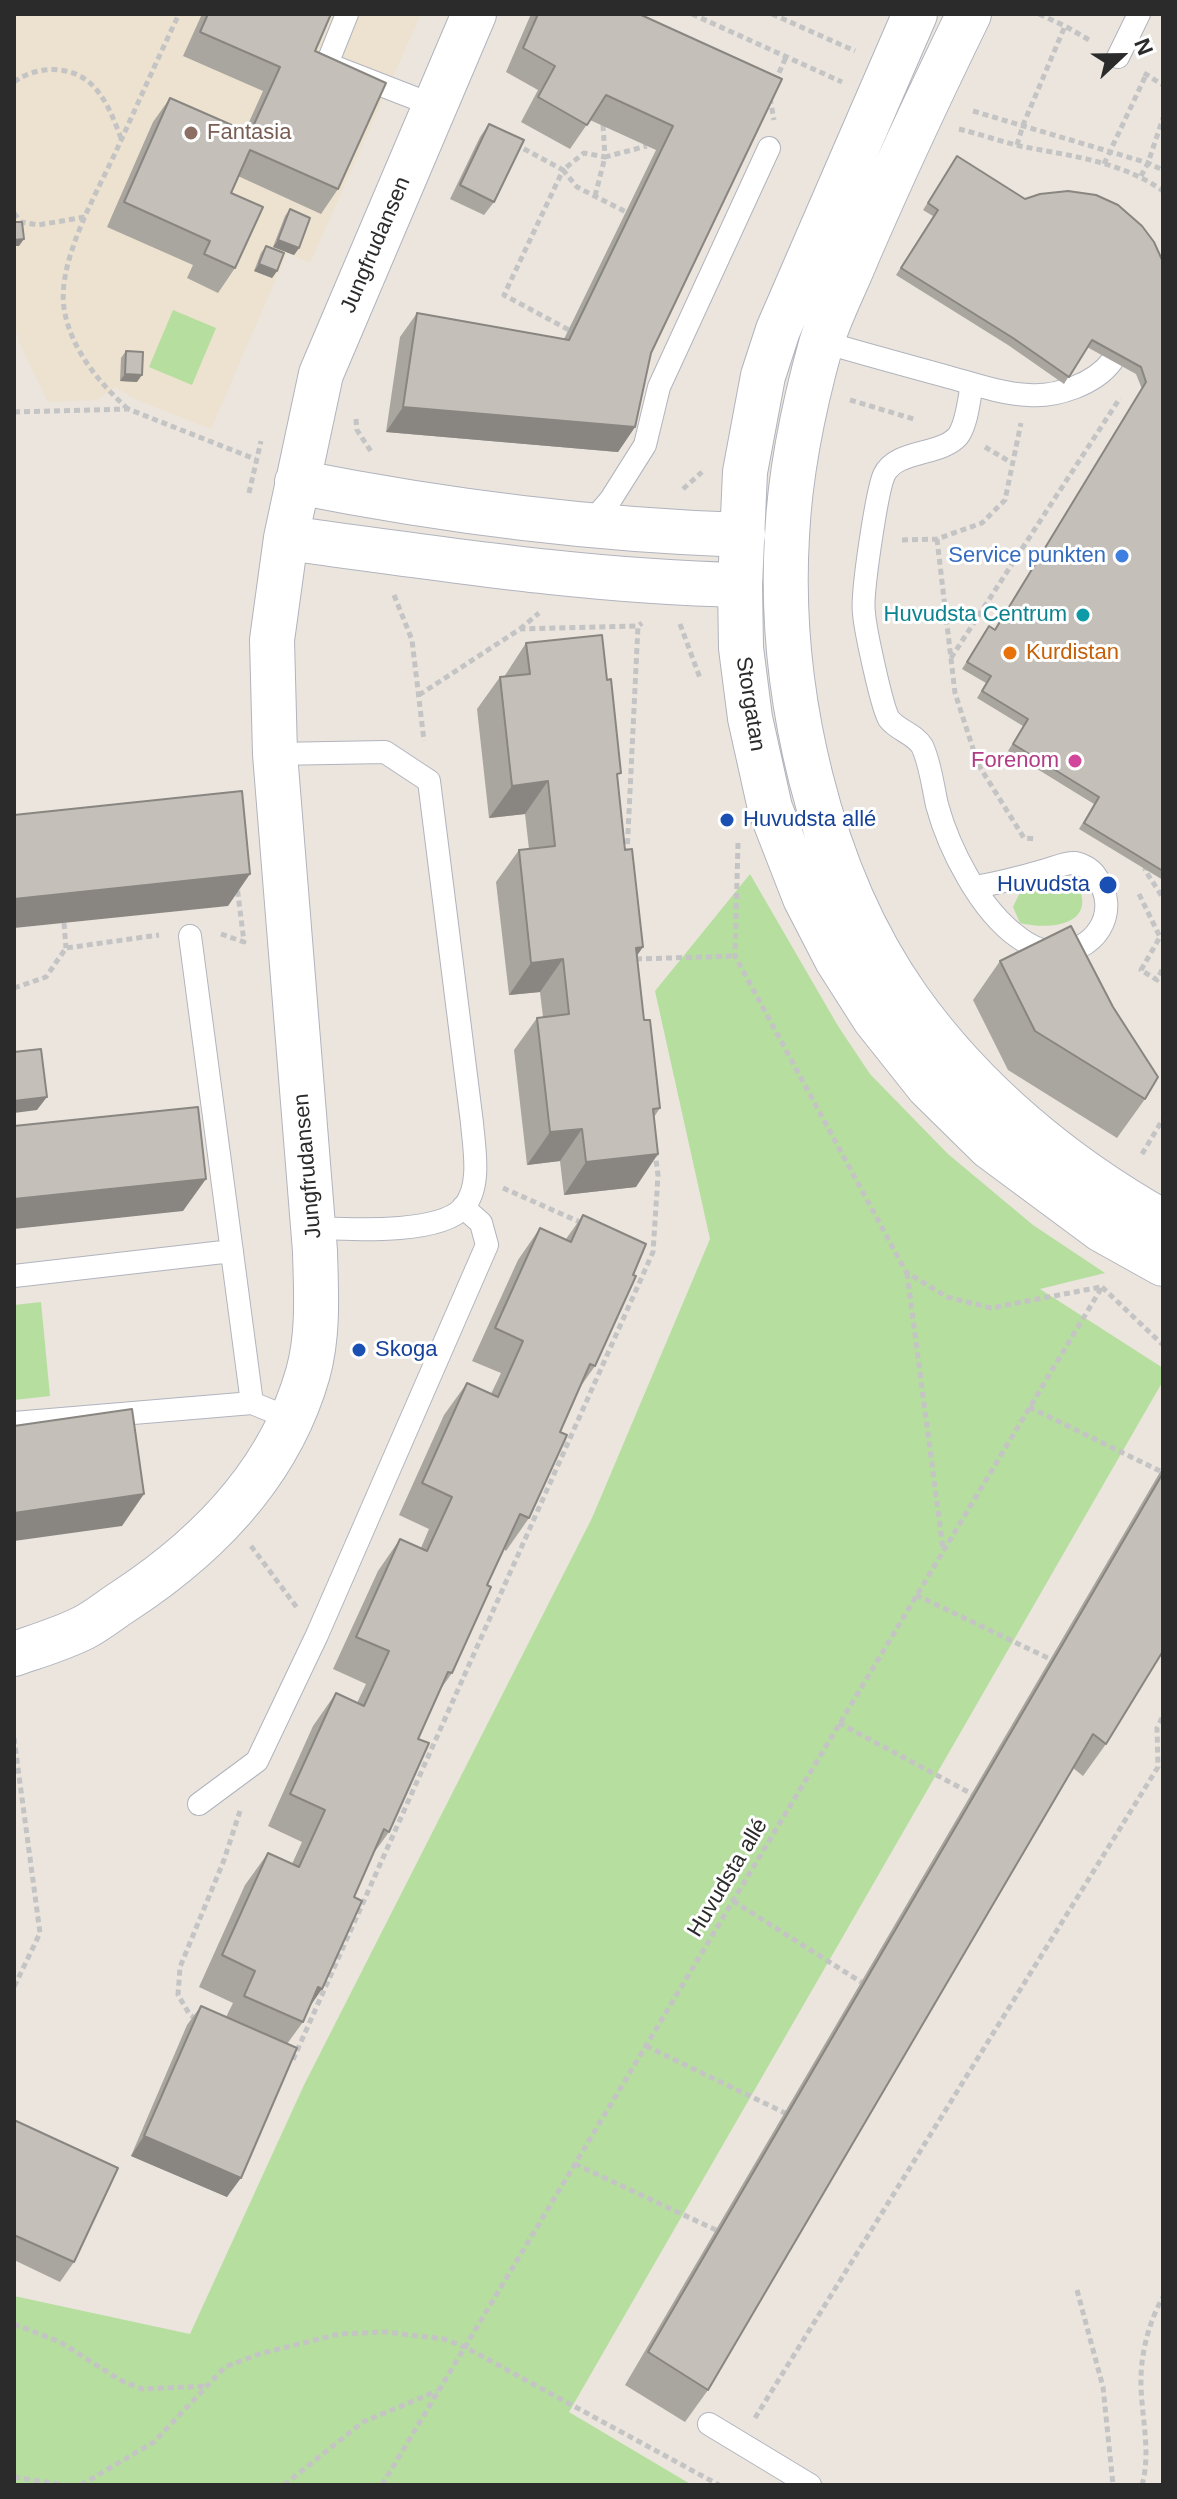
<!DOCTYPE html>
<meta charset="utf-8">
<style>
body{margin:0}
#map{position:relative;width:1177px;height:2499px;overflow:hidden;background:#ebe5de;font-family:Arial,sans-serif}
canvas{display:block}
.frame{position:absolute;inset:0;border:16px solid #2b2b2b;pointer-events:none}
.north{position:absolute;left:1081px;top:16px;width:80px;height:80px;-webkit-text-stroke:6px #fff;paint-order:stroke;rotate:68deg;font-size:22px;font-weight:700;line-height:32px;text-align:center;color:#2b2b2b}
.north::after{content:'';display:block;margin:auto;width:28px;height:36px;background:#2b2b2b;clip-path:polygon(50% 0,100% 100%,50% 72%,0 100%)}
</style>
<div id="map">
<canvas width="1177" height="2499"></canvas>
<div class="frame"></div>
<div class="north">N</div>
</div>
<script>
const ctx = document.querySelector('canvas').getContext('2d');
ctx.lineJoin = 'round';
function fill(path, color) { ctx.fillStyle = color; ctx.fill(path, 'evenodd'); }
function stroke(path, color, width, dash) { ctx.strokeStyle = color; ctx.lineWidth = width; ctx.lineCap = dash ? 'butt' : 'round'; ctx.setLineDash(dash || []); ctx.stroke(path); }
function drawText(font, color, halo, rows, align = 'center') {
  ctx.font = font + ' Arial,sans-serif'; ctx.lineWidth = 6; ctx.setLineDash([]); ctx.textBaseline = 'middle'; ctx.strokeStyle = halo; ctx.fillStyle = color; for (const [text, x, y, turn = 0] of rows) {
    ctx.save(); ctx.translate(x, y); ctx.rotate((+turn || 0) * Math.PI / 180); ctx.textAlign = isNaN(turn) ? turn : align; if (halo) ctx.strokeText(text, 0, 0); ctx.fillText(text, 0, 0); ctx.restore();
  }
}
fill(new Path2D(`
 M 14,14 L 421,14 L 310,263 L 287,253 L 211,429 L 134,399 L 116,387 L 97,400 L 48,402 L 19,343 L 14,320 Z`), '#ece2cf');
fill(new Path2D(`
 M 173,310 L 216,328 L 192,385 L 149,367 Z
 M 750,874 L 838,1026 L 870,1074 L 948,1154 L 1033,1225 L 1105,1273 L 1040,1289 L 1163,1368 L 1163,1381 L 569,2412 L 692,2485 L 14,2485 L 14,2296 L 190,2334 L 304,2085 L 592,1518 L 710,1239 L 655,991 Z
 M 1059,876 L 1075,880 C 1101,924 1052,931 1020,923 L 1013,907 L 1023,886 Z
 M 41,1302 L 50,1396 L 14,1400 L 14,1305 Z`), '#b6de9f');
const service = new Path2D(`
 M 347,14 L 327,64 L 435,106
 M 1118,57 L 1139,14
 M 813,339 C 857,352 901,364 945,376 C 971,383 1001,394 1029,395 C 1057,397 1095,384 1112,361
 M 972,384 C 969,399 967,424 958,436 C 941,456 896,449 884,475 C 877,491 861,595 864,613 C 865,629 882,708 889,719 C 897,730 915,734 922,746 C 930,762 933,787 937,805 C 949,849 980,910 1018,937 C 1028,945 1038,950 1051,952 C 1093,956 1124,912 1095,875 C 1091,869 1082,864 1075,863 C 1066,862 1054,868 1046,870 C 1022,877 999,883 975,887
 M 589,525 L 611,499 L 645,445 L 659,387 L 769,148
 M 275,754 L 385,752 L 429,781 L 472,1123 C 474,1148 482,1187 463,1208 C 438,1235 348,1229 312,1228
 M 190,936 L 252,1403
 M 14,1276 L 232,1251
 M 14,1423 L 252,1403 L 291,1419
 M 199,1804 L 257,1761 L 317,1635 L 487,1245 L 481,1223 L 463,1207
 M 709,2424 L 810,2485`);
const minor = new Path2D(`
 M 297,482 C 443,511 594,530 743,535
 M 286,538 C 437,558 588,582 740,585
 M 14,1654 C 37,1646 61,1639 83,1628 C 97,1621 110,1610 124,1601 C 208,1546 280,1472 308,1373 C 319,1333 316,1291 315,1251 L 275,754 L 272,640 L 286,538 L 321,374 L 474,14`);
const tertiary = new Path2D(`
 M 915,14 L 778,330 L 763,376 L 745,472 L 740,585 L 741,648 L 750,718 L 770,808 L 805,898 L 837,960 L 874,1018 L 928,1086 L 990,1147 L 1102,1230 L 1163,1264
 M 969,14 C 930,94 893,173 858,254 C 846,284 830,314 821,344 C 804,405 790,473 787,536 C 778,689 819,873 908,999 C 974,1092 1065,1167 1163,1222`);
stroke(service, '#b1b4bd', 24);
stroke(minor, '#b1b4bd', 46);
stroke(tertiary, '#b1b4bd', 46);
stroke(new Path2D(`
 M 692,14 L 842,82
 M 772,14 L 855,51
 M 1039,14 L 1065,26
 M 1144,73 L 1163,85
 M 14,82 C 37,65 74,64 95,88 C 108,103 114,120 121,138
 M 775,82 L 786,57
 M 770,98 L 774,120
 M 973,111 L 1148,163 L 1163,170
 M 603,125 L 605,157 L 584,153 L 563,170 L 577,187 L 626,212
 M 959,129 C 979,134 1000,141 1020,146 C 1070,156 1121,161 1163,191
 M 515,144 L 563,170 L 504,295 L 569,330
 M 1017,145 L 1023,125 L 1065,26 L 1091,41
 M 1104,164 L 1146,75
 M 1141,176 L 1148,163 L 1163,118
 M 595,196 L 605,157 L 647,146
 M 14,213 L 21,222 L 38,225 L 85,217
 M 850,400 L 917,420
 M 128,409 C 99,383 70,348 64,308 C 57,260 98,191 118,147 C 138,103 158,58 179,14
 M 14,412 L 128,409 L 255,459
 M 356,419 L 357,430 L 372,453
 M 985,447 L 1012,463
 M 683,489 L 702,472
 M 249,493 L 261,441
 M 937,539 L 955,693 L 978,764 L 1024,838 L 1035,839
 M 902,540 L 937,539 L 982,523 L 1005,500 L 1021,423
 M 394,595 L 412,640 L 424,741
 M 680,624 L 700,678
 M 520,629 L 539,613
 M 951,658 L 1120,398
 M 419,695 L 520,629 L 638,626
 M 738,843 L 735,956 L 906,1272 L 947,1297 L 991,1308 L 1101,1287
 M 627,854 L 638,626 L 642,623
 M 1148,865 L 1145,870 L 1163,898
 M 1139,894 L 1160,937 L 1141,970 L 1157,980 L 1163,968
 M 64,923 L 66,948
 M 221,934 L 244,942 L 237,886
 M 636,959 L 735,956
 M 14,988 L 46,977 L 66,948 L 159,935
 M 1142,1154 L 1163,1119
 M 503,1188 L 582,1223
 M 907,1273 L 943,1549
 M 1102,1287 L 1163,1345
 M 1029,1407 L 1160,1471
 M 251,1546 L 298,1609
 M 916,1595 L 1050,1659
 M 839,1723 L 972,1794
 M 14,1738 L 40,1933 L 14,1987
 M 733,1901 L 861,1982
 M 196,2019 L 190,2015 L 178,1995 L 180,1967 L 224,1860 L 240,1811
 M 646,2046 L 785,2113
 M 285,2059 L 292,2062 L 653,1252 L 658,1175 L 655,1153
 M 575,2164 L 716,2230
 M 1077,2290 L 1103,2387 L 1113,2485
 M 14,2324 L 60,2342 L 120,2380 L 142,2389 L 208,2386
 M 755,2418 L 1158,1767 L 1157,1728 L 1163,1716
 M 14,2477 L 65,2485
 M 81,2485 L 154,2442 L 225,2367 L 259,2354 L 339,2334 L 385,2332 L 444,2339 L 465,2347 L 719,2485
 M 284,2485 L 363,2422 L 437,2391
 M 382,2485 L 1102,1287
 M 1142,2485 C 1151,2452 1142,2420 1141,2386 C 1140,2357 1148,2323 1163,2297`), '#c4c4c4', 5, [6, 4]);
stroke(service, '#fff', 22);
stroke(minor, '#fff', 44);
stroke(tertiary, '#fff', 44);
fill(new Path2D(`
 M 202,14 L 331,14 L 315,51 L 338,189 L 321,214 L 238,176 L 231,193 L 235,268 L 218,293 L 187,278 L 193,265 L 107,227 L 153,122 L 170,98 L 245,131 L 263,91 L 183,56 Z
 M 531,14 L 639,14 L 782,79 L 651,353 L 635,427 L 618,452 L 386,432 L 400,337 L 417,313 L 564,339 L 656,150 L 590,120 L 570,149 L 521,122 L 538,90 L 506,72 Z
 M 489,124 L 494,202 L 484,215 L 450,199 L 480,137 Z
 M 957,156 L 1163,323 L 1163,880 L 1079,829 L 1094,804 L 1008,751 L 1023,726 L 977,698 L 986,683 L 962,669 L 989,626 L 994,630 L 1142,389 L 1136,374 L 1087,347 L 1064,384 L 1008,345 L 896,275 L 933,216 L 923,210 Z
 M 290,209 L 299,248 L 294,255 L 273,247 L 285,216 Z
 M 266,246 L 277,271 L 272,278 L 254,271 L 261,253 Z
 M 126,351 L 137,382 L 120,381 L 121,358 Z
 M 526,643 L 617,779 L 644,1020 L 660,1108 L 654,1117 L 636,1187 L 564,1195 L 560,1161 L 527,1165 L 514,1050 L 537,1018 L 543,1017 L 540,992 L 509,995 L 496,882 L 519,850 L 529,849 L 525,814 L 489,818 L 477,709 L 500,677 L 504,677 Z
 M 1000,961 L 1145,1099 L 1117,1138 L 1008,1070 L 973,1000 Z
 M 583,1215 L 633,1275 L 595,1366 L 578,1390 L 560,1432 L 529,1518 L 506,1551 L 504,1549 L 487,1585 L 452,1673 L 440,1690 L 418,1739 L 389,1832 L 373,1854 L 354,1897 L 303,2022 L 287,2044 L 227,2197 L 131,2156 L 187,2025 L 201,2006 L 226,2017 L 233,2003 L 199,1987 L 245,1885 L 268,1853 L 292,1864 L 302,1842 L 268,1826 L 313,1726 L 336,1693 L 357,1703 L 366,1684 L 333,1669 L 378,1571 L 400,1539 L 421,1548 L 429,1529 L 399,1515 L 444,1415 L 467,1383 L 491,1394 L 501,1373 L 472,1361 L 518,1260 L 540,1228 L 566,1239 Z
 M 1163,1467 L 1163,1651 L 1106,1744 L 1083,1776 L 1073,1768 L 708,2390 L 685,2422 L 625,2385 Z
 M 14,2120 L 74,2262 L 60,2282 L 14,2260 Z`), '#a9a59f');
fill(new Path2D(`
 M 24,239 L 19,246 L 14,246 L 14,240 Z
 M 278,240 L 299,248 L 294,255 L 273,247 Z
 M 259,264 L 277,271 L 272,278 L 254,271 Z
 M 125,374 L 142,375 L 137,382 L 120,381 Z
 M 403,407 L 635,427 L 618,452 L 386,432 Z
 M 548,781 L 525,814 L 489,818 L 512,786 Z
 M 250,874 L 228,906 L 14,928 L 14,899 Z
 M 643,947 L 621,979 L 636,948 Z
 M 563,959 L 540,992 L 509,995 L 531,963 Z
 M 47,1097 L 37,1110 L 14,1113 L 14,1101 Z
 M 582,1129 L 560,1161 L 527,1165 L 550,1132 Z
 M 658,1154 L 636,1187 L 564,1195 L 586,1162 Z
 M 206,1179 L 183,1211 L 14,1229 L 14,1199 Z
 M 144,1494 L 122,1526 L 14,1541 L 14,1513 Z
 M 318,1987 L 322,1989 L 300,2021 Z
 M 144,2136 L 241,2178 L 227,2197 L 131,2156 Z`), '#898682');
const building = new Path2D(`
 M 208,14 L 331,14 L 315,51 L 386,83 L 338,189 L 250,150 L 231,193 L 263,207 L 235,268 L 204,254 L 210,241 L 124,202 L 170,98 L 250,133 L 280,67 L 200,32 Z
 M 538,14 L 639,14 L 782,79 L 651,353 L 635,427 L 403,407 L 417,313 L 569,340 L 673,126 L 606,95 L 587,125 L 538,97 L 555,66 L 523,48 Z
 M 489,124 L 524,140 L 494,202 L 460,185 Z
 M 957,156 L 1025,199 L 1040,194 L 1068,191 L 1096,195 L 1118,205 L 1142,226 L 1154,242 L 1163,262 L 1162,321 L 1163,323 L 1163,871 L 1084,823 L 1099,797 L 1013,744 L 1028,719 L 982,691 L 991,676 L 967,662 L 989,626 L 995,630 L 1146,382 L 1141,367 L 1092,340 L 1069,377 L 1013,338 L 901,268 L 938,210 L 928,203 Z
 M 290,209 L 310,218 L 299,248 L 278,240 Z
 M 14,222 L 22,222 L 24,239 L 14,240 Z
 M 266,246 L 284,253 L 277,271 L 259,264 Z
 M 126,351 L 143,352 L 142,375 L 125,374 Z
 M 602,635 L 607,680 L 611,679 L 621,773 L 617,774 L 625,850 L 632,849 L 643,947 L 636,948 L 644,1020 L 650,1020 L 660,1108 L 653,1109 L 658,1154 L 586,1162 L 582,1129 L 550,1132 L 537,1018 L 569,1014 L 563,959 L 531,963 L 519,850 L 555,846 L 548,781 L 512,786 L 500,677 L 530,674 L 526,643 Z
 M 242,791 L 250,874 L 14,899 L 14,815 Z
 M 1071,926 L 1113,1007 L 1158,1077 L 1145,1099 L 1035,1031 L 1000,961 Z
 M 41,1049 L 47,1097 L 14,1101 L 14,1052 Z
 M 198,1107 L 206,1179 L 14,1199 L 14,1126 Z
 M 583,1215 L 646,1244 L 633,1275 L 636,1276 L 595,1366 L 590,1364 L 560,1432 L 567,1435 L 529,1518 L 520,1514 L 487,1585 L 491,1587 L 452,1673 L 448,1672 L 418,1739 L 429,1743 L 389,1832 L 384,1829 L 354,1897 L 362,1901 L 322,1989 L 318,1987 L 303,2022 L 244,1996 L 255,1971 L 222,1955 L 268,1853 L 299,1867 L 325,1810 L 290,1794 L 336,1693 L 364,1706 L 389,1651 L 356,1637 L 400,1539 L 427,1551 L 452,1497 L 422,1483 L 467,1383 L 498,1397 L 523,1341 L 495,1328 L 540,1228 L 571,1242 Z
 M 132,1409 L 144,1494 L 14,1513 L 14,1426 Z
 M 1163,1473 L 1163,1651 L 1106,1744 L 1093,1734 L 708,2390 L 648,2352 Z
 M 201,2006 L 297,2048 L 241,2178 L 144,2136 Z
 M 14,2120 L 118,2168 L 74,2262 L 14,2235 Z`);
fill(building, '#c4c0b9');
stroke(building, '#898682', 2);
for (const [x, y, r, color] of [
 [191,133,8,"#8d6e63"],
 [1122,556,8,"#3f7fe0"],
 [1083,615,8,"#0f9aa8"],
 [1010,653,8,"#e8710a"],
 [1075,761,8,"#d1479c"],
 [727,820,8,"#1a4fb4"],
 [1108,885,10,"#1a4fb4"],
 [359,1350,8,"#1a4fb4"]
]) { const dot = new Path2D(); dot.arc(x, y, r, 0, 2 * Math.PI); ctx.fillStyle = color; ctx.fill(dot); stroke(dot, '#fff', 3); }
drawText('22px', '#785e54', '#fff', [
 ["Fantasia",207,133]
], 'left');
drawText('22px', '#2b2b2b', '#fff', [
 ["Jungfrudansen",376,245,-67],
 ["Storgatan",750,704,81],
 ["Jungfrudansen",308,1166,-95],
 ["Huvudsta allé",728,1878,-59]
]);
drawText('22px', '#366cbe', '#fff', [
 ["Service punkten",1106,556]
], 'right');
drawText('22px', '#0d838f', '#fff', [
 ["Huvudsta Centrum",1067,615]
], 'right');
drawText('22px', '#c56008', '#fff', [
 ["Kurdistan",1026,653]
], 'left');
drawText('22px', '#b23c85', '#fff', [
 ["Forenom",1059,761]
], 'right');
drawText('22px', '#164399', '#fff', [
 ["Huvudsta allé",743,820],
 ["Huvudsta",1090,885,"right"],
 ["Skoga",375,1350]
], 'left');
</script>
